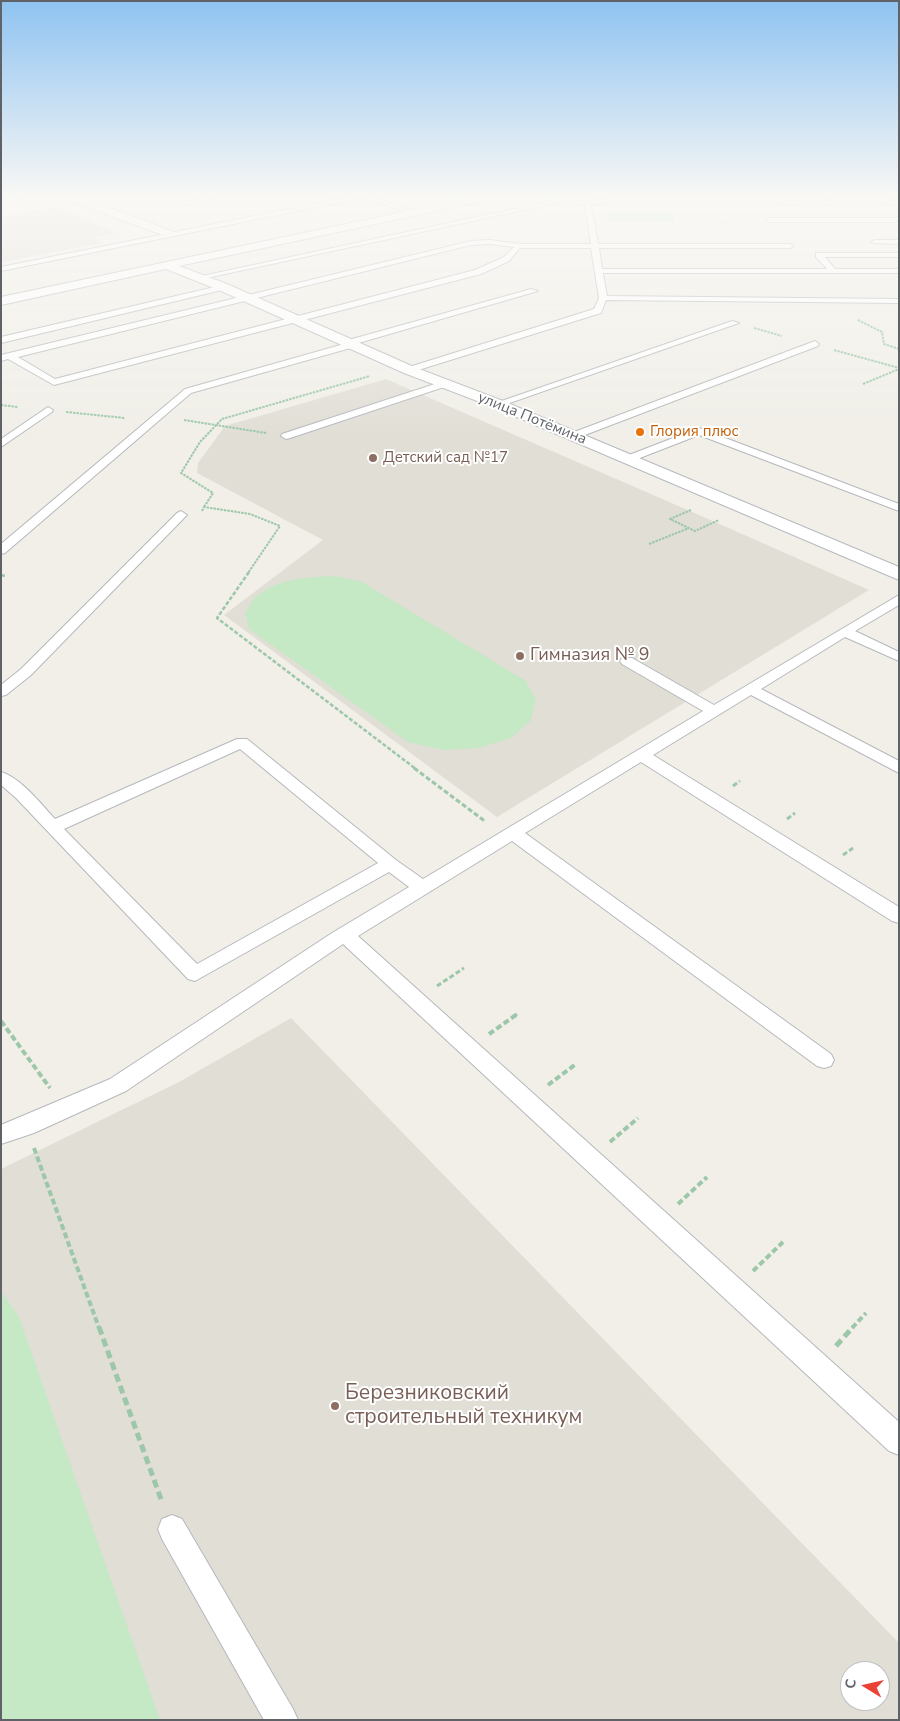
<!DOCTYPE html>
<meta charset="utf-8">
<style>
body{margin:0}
#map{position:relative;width:900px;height:1721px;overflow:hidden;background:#f1efe8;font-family:"Nunito Sans",sans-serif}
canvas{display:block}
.frame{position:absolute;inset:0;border:2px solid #5f6368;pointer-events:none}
.north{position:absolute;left:840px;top:1661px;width:50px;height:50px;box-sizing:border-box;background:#fff;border:1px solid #bfc1c3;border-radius:50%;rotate:279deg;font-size:14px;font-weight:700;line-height:20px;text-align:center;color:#5f6368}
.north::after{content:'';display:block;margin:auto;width:18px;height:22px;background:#ea4335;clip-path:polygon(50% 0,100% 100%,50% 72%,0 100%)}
</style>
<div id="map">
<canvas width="900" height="1721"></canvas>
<div class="frame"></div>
<div class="north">С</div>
</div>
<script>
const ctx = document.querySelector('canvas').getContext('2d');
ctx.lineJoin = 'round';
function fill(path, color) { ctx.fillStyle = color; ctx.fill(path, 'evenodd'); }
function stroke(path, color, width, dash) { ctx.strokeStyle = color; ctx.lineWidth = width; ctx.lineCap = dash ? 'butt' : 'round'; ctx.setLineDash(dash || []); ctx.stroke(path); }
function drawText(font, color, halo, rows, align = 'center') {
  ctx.font = font + ' "Nunito Sans",sans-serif'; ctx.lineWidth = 4; ctx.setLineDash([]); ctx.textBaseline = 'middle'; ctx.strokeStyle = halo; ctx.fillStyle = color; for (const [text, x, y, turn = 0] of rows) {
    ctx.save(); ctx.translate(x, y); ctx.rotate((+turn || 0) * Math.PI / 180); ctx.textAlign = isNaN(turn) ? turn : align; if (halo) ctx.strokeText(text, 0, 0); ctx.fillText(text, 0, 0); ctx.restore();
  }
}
fill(new Path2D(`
 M 56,207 L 117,233 L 93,238 L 102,243 L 1,262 L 1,217 Z
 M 386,379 L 690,511 L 869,590 L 497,817 L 224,615 L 323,540 L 197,473 L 198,463 L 225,426 Z
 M 291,1018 L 899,1643 L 899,1720 L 1,1720 L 1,1169 L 179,1082 ZM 850,1671 L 880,1671 L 880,1701 L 850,1701 Z`), '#e1ded6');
fill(new Path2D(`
 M 605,212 L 672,212 L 675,222 L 607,221 Z
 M 335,576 L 362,582 L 526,681 L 536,700 L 531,720 L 511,738 L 479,748 L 443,750 L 408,742 L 249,629 L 245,613 C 249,608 252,600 256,597 C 278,578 308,577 335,576 Z
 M 1,1291 L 19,1317 L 160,1720 L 1,1720 Z`), '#c5e8c5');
const lane = new Path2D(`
 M 15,196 L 24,198 L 1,203 L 1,199 Z
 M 212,196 L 226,196 L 175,207 L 172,205 Z
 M 353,196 L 369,196 L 418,213 L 413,214 L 362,198 L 1,271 L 1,267 Z
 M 839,196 L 848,196 C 825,211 801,207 776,202 L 608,202 L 591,205 L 598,244 L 790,244 L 794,246 L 790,248 L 599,248 L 602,269 L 827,269 L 816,257 L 816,253 L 899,253 L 899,257 L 825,257 L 835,269 L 899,269 L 899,273 L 603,273 L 607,296 L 899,299 L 899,303 L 606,300 L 601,313 L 412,372 L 406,372 L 406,368 L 594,309 L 599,298 L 591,248 L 520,248 L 509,261 L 481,274 L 54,385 L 8,359 L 1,361 L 1,355 L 471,241 L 489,240 L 522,244 L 591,244 L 585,205 L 576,203 L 576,201 C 588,200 596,201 608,198 L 776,198 C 801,203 814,206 839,196 ZM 489,244 L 514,247 L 504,257 L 475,270 L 55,379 L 18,357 L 471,245 Z
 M 569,197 L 571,198 L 571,200 L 197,280 L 193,278 Z
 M 899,216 L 899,220 L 894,222 L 769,222 L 766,220 L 769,218 L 893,218 Z
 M 875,240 L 899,240 L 899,244 L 873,243 L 871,242 Z
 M 223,285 L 227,287 L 226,289 L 1,343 L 1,337 Z
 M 531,289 L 538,291 L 355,344 L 354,347 L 191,393 L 5,553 L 1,554 L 1,544 L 185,389 L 344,344 L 345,341 Z
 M 732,321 L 739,323 L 501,406 L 498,407 L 493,404 Z
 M 815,341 L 819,344 L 818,346 L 577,438 L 573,439 L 568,436 L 569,434 Z
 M 444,381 L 449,384 L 447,386 L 290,438 L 286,439 L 281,436 L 282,434 Z
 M 48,407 L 53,410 L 52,412 L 1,447 L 1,439 Z
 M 699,428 L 899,504 L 899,511 L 699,435 L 632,461 L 628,462 L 623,459 L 624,457 Z
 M 181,511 L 187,515 L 185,517 L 31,675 L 6,695 L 1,696 L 1,685 L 21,669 L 177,513 Z
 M 899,595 L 899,605 L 855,631 L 899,652 L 899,661 L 845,637 L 761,689 L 899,761 L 899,773 L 751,695 L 653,755 L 899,907 L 899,923 L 892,921 L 641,762 L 525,833 L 831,1054 L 834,1060 L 831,1066 L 824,1068 L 817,1066 L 512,841 L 358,936 L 899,1422 L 899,1455 L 889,1451 L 343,944 L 126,1091 L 34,1133 L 1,1144 L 1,1125 L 110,1079 L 332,933 L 409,887 L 389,872 L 195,981 L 188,979 L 16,798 L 1,785 L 1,772 C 20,777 42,805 55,819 L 237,739 L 247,739 L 396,860 L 423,879 L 703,711 L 622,664 L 620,661 L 622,658 L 632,658 L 714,705 ZM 240,749 L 378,863 L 197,964 L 64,829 Z
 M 172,1515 L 182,1519 L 293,1709 L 298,1720 L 264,1720 L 162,1539 L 158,1529 L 162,1519 Z`);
const street = new Path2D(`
 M 68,196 L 78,196 L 174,232 L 175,234 L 174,236 L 166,236 L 72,202 Z`);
const secondary = new Path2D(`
 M 478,196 L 498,196 L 493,199 L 179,266 L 227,284 L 414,367 L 503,401 L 899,567 L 899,580 L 493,407 L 404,373 L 219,290 L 166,269 L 1,305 L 1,297 Z
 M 858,196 L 879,196 L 899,200 L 899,206 L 863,199 Z`);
stroke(lane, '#b5b8bc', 2);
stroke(street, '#b5b8bc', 2);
stroke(secondary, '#b6babf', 2);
stroke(new Path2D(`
 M 37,206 L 55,203
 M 716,220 L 739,226`), '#9cc7a9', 1, [2, 1]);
stroke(new Path2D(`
 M 858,320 L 882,332 L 884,344 L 899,349
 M 754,328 L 782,336
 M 834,350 L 899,368
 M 863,384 L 899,369
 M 1,405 L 18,407
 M 66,412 L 125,418
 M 184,420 L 266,433
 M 204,507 L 213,493 L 181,473 L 200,442 L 222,419 L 370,376
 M 691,510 L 670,519 L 695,531 L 719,520
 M 202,511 L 204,507 L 250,514 L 280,526 L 248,573
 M 649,544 L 689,528`), '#9cc7a9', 2, [2.5, 1]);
stroke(new Path2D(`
 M 249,572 L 217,618 L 416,769
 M 1,575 L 5,576`), '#9cc7a9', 2.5, [4, 2]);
stroke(new Path2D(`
 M 414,768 L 486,822
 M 733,786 L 740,781
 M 787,819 L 795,813
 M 843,855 L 853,848
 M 437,986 L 464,968
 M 514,1016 L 517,1014`), '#9cc7a9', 3, [5, 2.5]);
stroke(new Path2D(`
 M 1,1021 L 50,1088
 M 489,1034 L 516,1015
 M 548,1085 L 576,1064
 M 610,1142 L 638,1118
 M 34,1148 L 99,1328
 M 678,1204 L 707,1177
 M 753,1271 L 783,1242
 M 852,1328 L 866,1313`), '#9cc7a9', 4, [6, 3]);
stroke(new Path2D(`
 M 99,1327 L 162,1502
 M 836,1346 L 853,1327`), '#9cc7a9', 5, [8, 4.5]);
fill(lane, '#fff');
fill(street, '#fff');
fill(secondary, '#fff');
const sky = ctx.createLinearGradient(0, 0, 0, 437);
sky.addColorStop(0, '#8fc3f1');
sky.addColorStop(0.45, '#f9f8f5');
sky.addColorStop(1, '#f9f8f500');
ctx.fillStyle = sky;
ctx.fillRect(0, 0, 900, 437);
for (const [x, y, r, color] of [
 [640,432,5,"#e8710a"],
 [373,458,5,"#8d6e63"],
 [520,656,5,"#8d6e63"],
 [335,1406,5,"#8d6e63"]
]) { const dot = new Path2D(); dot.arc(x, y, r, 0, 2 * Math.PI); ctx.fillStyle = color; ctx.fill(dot); stroke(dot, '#fff', 2); }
drawText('15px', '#5f6368', '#fff', [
 ["улица Потёмина",532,419,22]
]);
drawText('15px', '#c56008', '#fff', [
 ["Глория плюс",650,432]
], 'left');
drawText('15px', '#785e54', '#fff', [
 ["Детский сад №17",383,458]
], 'left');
drawText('18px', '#785e54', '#fff', [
 ["Гимназия № 9",530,656]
], 'left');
drawText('21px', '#785e54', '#fff', [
 ["Березниковский",345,1394],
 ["строительный техникум",345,1418]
], 'left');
</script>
